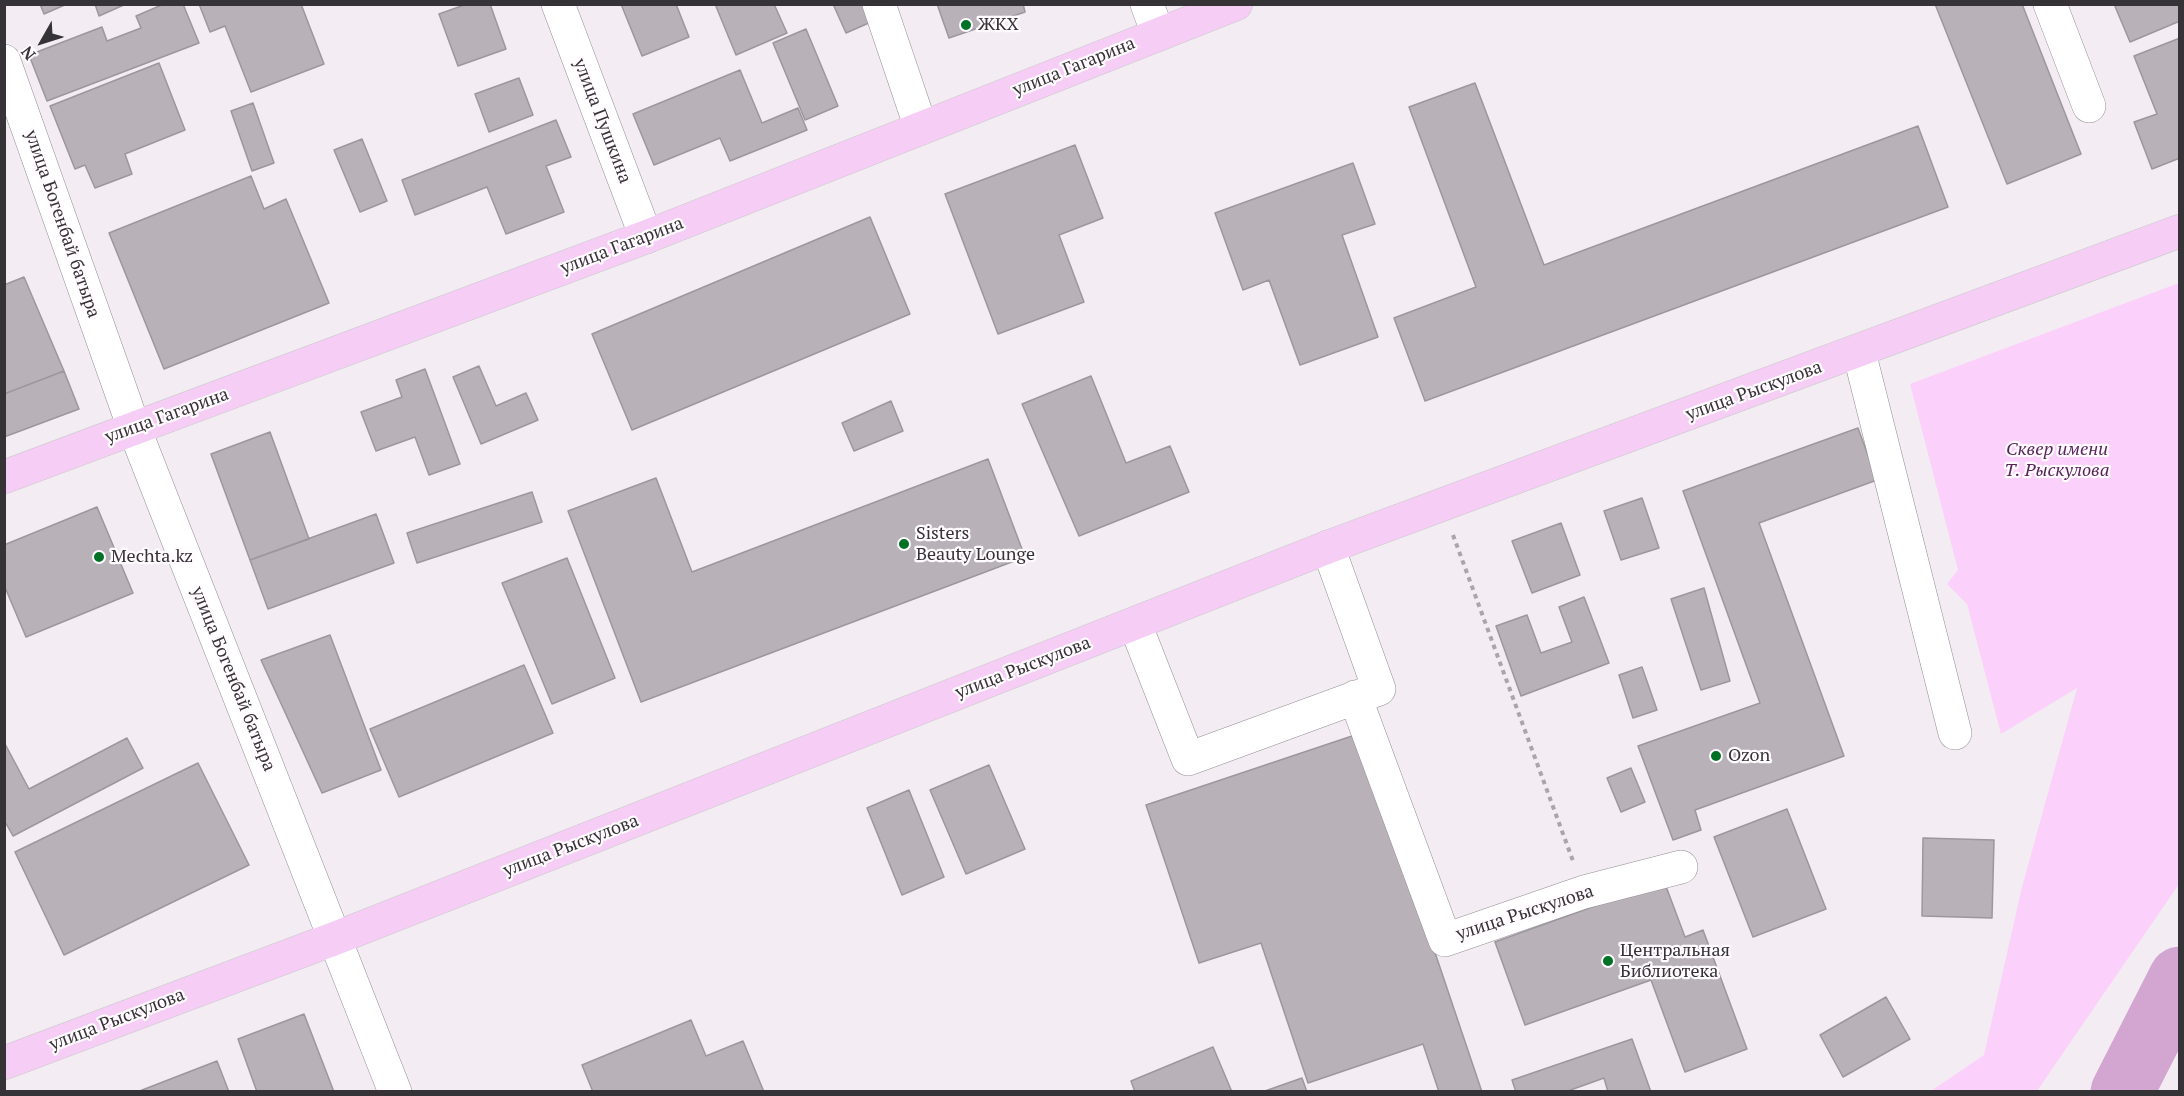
<!DOCTYPE html>
<meta charset="utf-8">
<style>
body{margin:0}
#map{position:relative;width:2184px;height:1096px;overflow:hidden;background:#f3edf3;font-family:"PT Serif",serif}
canvas{display:block}
.frame{position:absolute;inset:0;border:6px solid #353335;pointer-events:none}
.north{position:absolute;left:12px;top:12px;width:60px;height:60px;-webkit-text-stroke:4px #fffbff;paint-order:stroke;rotate:231deg;font-size:16px;font-weight:700;line-height:24px;text-align:center;color:#353335}
.north::after{content:'';display:block;margin:auto;width:21px;height:27px;background:#353335;clip-path:polygon(50% 0,100% 100%,50% 72%,0 100%)}
</style>
<div id="map">
<canvas width="2184" height="1096"></canvas>
<div class="frame"></div>
<div class="north">N</div>
</div>
<script>
const ctx = document.querySelector('canvas').getContext('2d');
ctx.lineJoin = 'round';
function fill(path, color) { ctx.fillStyle = color; ctx.fill(path, 'evenodd'); }
function stroke(path, color, width, dash) { ctx.strokeStyle = color; ctx.lineWidth = width; ctx.lineCap = dash ? 'butt' : 'round'; ctx.setLineDash(dash || []); ctx.stroke(path); }
function drawText(font, color, halo, rows, align = 'center') {
  ctx.font = font + ' "PT Serif",serif'; ctx.lineWidth = 4.5; ctx.setLineDash([]); ctx.textBaseline = 'middle'; ctx.strokeStyle = halo; ctx.fillStyle = color; for (const [text, x, y, turn = 0] of rows) {
    ctx.save(); ctx.translate(x, y); ctx.rotate((+turn || 0) * Math.PI / 180); ctx.textAlign = isNaN(turn) ? turn : align; if (halo) ctx.strokeText(text, 0, 0); ctx.fillText(text, 0, 0); ctx.restore();
  }
}
fill(new Path2D(`
 M 2179,283 L 2179,884 L 2037,1091 L 1931,1091 L 1984,1055 L 2022,887 L 2077,688 L 2001,734 L 1967,604 L 1947,584 L 1958,570 L 1910,384 Z`), '#fbd0fa');
stroke(new Path2D(`
 M 2122,1092 L 2180,978`), '#d2a6d1', 63);
const building = new Path2D(`
 M 40,4 L 67,4 L 44,14 Z
 M 95,4 L 126,4 L 99,16 Z
 M 164,4 L 183,4 L 199,43 L 47,101 L 29,55 L 102,27 L 107,41 L 141,28 L 136,16 Z
 M 199,4 L 301,4 L 324,64 L 251,92 L 225,26 L 210,32 Z
 M 467,4 L 490,4 L 506,49 L 458,66 L 439,14 Z
 M 621,4 L 676,4 L 689,37 L 642,56 Z
 M 715,4 L 774,4 L 787,33 L 736,55 Z
 M 833,4 L 863,4 L 871,22 L 846,33 Z
 M 937,4 L 1023,4 L 1025,12 L 949,38 Z
 M 1935,4 L 2022,4 L 2081,154 L 2007,184 Z
 M 2114,4 L 2180,4 L 2180,21 L 2130,42 Z
 M 806,29 L 838,106 L 805,120 L 773,43 Z
 M 2180,38 L 2180,158 L 2152,169 L 2134,122 L 2157,114 L 2134,56 Z
 M 159,63 L 185,130 L 125,154 L 132,174 L 95,188 L 85,165 L 75,169 L 50,106 Z
 M 740,70 L 762,123 L 798,108 L 807,130 L 730,161 L 720,138 L 654,165 L 633,114 Z
 M 519,78 L 533,115 L 489,132 L 475,94 Z
 M 1475,83 L 1544,265 L 1918,126 L 1948,207 L 1425,401 L 1394,318 L 1476,287 L 1409,107 Z
 M 253,103 L 274,163 L 252,171 L 231,111 Z
 M 556,120 L 571,157 L 546,166 L 564,212 L 506,234 L 487,187 L 415,215 L 402,180 Z
 M 362,139 L 387,201 L 360,212 L 334,150 Z
 M 1075,145 L 1103,218 L 1059,235 L 1084,302 L 998,334 L 945,194 Z
 M 1353,163 L 1375,224 L 1342,235 L 1378,337 L 1300,365 L 1269,280 L 1243,290 L 1215,213 Z
 M 251,176 L 264,209 L 286,199 L 329,303 L 164,369 L 109,233 Z
 M 870,217 L 910,314 L 632,430 L 592,334 Z
 M 24,277 L 64,371 L 4,394 L 4,285 Z
 M 479,366 L 496,406 L 526,393 L 538,420 L 481,444 L 453,377 Z
 M 425,369 L 460,464 L 429,475 L 415,437 L 376,451 L 361,412 L 402,397 L 396,380 Z
 M 64,371 L 79,409 L 4,437 L 4,394 Z
 M 1091,376 L 1126,463 L 1170,446 L 1189,492 L 1079,536 L 1022,404 Z
 M 891,401 L 903,431 L 854,451 L 842,423 Z
 M 1858,428 L 1877,480 L 1759,523 L 1844,756 L 1695,810 L 1701,830 L 1673,840 L 1638,746 L 1760,703 L 1683,491 Z
 M 270,432 L 309,539 L 250,560 L 211,454 Z
 M 988,459 L 1025,557 L 641,702 L 568,511 L 656,478 L 692,572 Z
 M 532,492 L 542,522 L 417,563 L 407,533 Z
 M 1642,498 L 1659,548 L 1621,560 L 1604,511 Z
 M 97,507 L 133,593 L 26,637 L 4,585 L 4,545 Z
 M 376,514 L 394,563 L 268,609 L 250,560 Z
 M 1561,523 L 1580,575 L 1532,593 L 1512,541 Z
 M 567,558 L 615,678 L 552,704 L 502,583 Z
 M 1704,588 L 1730,681 L 1701,690 L 1671,599 Z
 M 1584,597 L 1609,663 L 1521,696 L 1496,626 L 1527,615 L 1541,653 L 1572,642 L 1559,607 Z
 M 330,635 L 381,770 L 322,793 L 261,660 Z
 M 524,665 L 553,733 L 399,797 L 370,729 Z
 M 1642,667 L 1657,710 L 1633,718 L 1619,675 Z
 M 1361,733 L 1482,1092 L 1439,1092 L 1423,1044 L 1308,1083 L 1261,943 L 1199,963 L 1146,805 Z
 M 127,738 L 143,768 L 13,836 L 4,820 L 4,742 L 29,789 Z
 M 198,763 L 249,865 L 64,955 L 15,852 Z
 M 989,765 L 1025,849 L 966,874 L 930,790 Z
 M 1631,768 L 1645,802 L 1621,812 L 1607,778 Z
 M 909,790 L 944,877 L 902,895 L 867,808 Z
 M 1787,809 L 1826,909 L 1753,937 L 1714,837 Z
 M 1923,838 L 1994,840 L 1992,918 L 1922,916 Z
 M 1664,881 L 1685,937 L 1703,930 L 1747,1049 L 1685,1072 L 1651,980 L 1525,1025 L 1495,942 Z
 M 1886,997 L 1910,1039 L 1843,1077 L 1820,1035 Z
 M 304,1014 L 334,1092 L 257,1092 L 238,1039 Z
 M 691,1020 L 706,1056 L 743,1041 L 764,1092 L 593,1092 L 582,1065 Z
 M 1632,1039 L 1651,1092 L 1608,1092 L 1604,1078 L 1565,1092 L 1516,1092 L 1512,1080 Z
 M 1213,1047 L 1232,1092 L 1135,1092 L 1131,1081 Z
 M 217,1061 L 229,1092 L 137,1092 Z
 M 1302,1078 L 1307,1092 L 1265,1091 Z`);
fill(building, '#b8b2b8');
stroke(building, '#9c979c', 1.5);
const minor = new Path2D(`
 M 558,4 L 646,237
 M 879,4 L 921,128
 M 1147,4 L 1158,34
 M 2050,4 L 2089,106
 M 4,61 L 134,428 L 395,1092
 M 1859,352 L 1955,733
 M 1135,624 L 1188,759 L 1379,689 L 1328,547
 M 1355,697 L 1445,940 L 1584,892 L 1681,867`);
const major = new Path2D(`
 M 4,477 L 646,237 L 1236,4
 M 4,1063 L 336,938 L 1328,547 L 2180,231`);
stroke(minor, '#958f95', 34);
stroke(major, '#cacaca', 34);
stroke(new Path2D(`
 M 1453,535 L 1573,861`), '#aaa5aa', 4, [4.5, 4.5]);
stroke(minor, '#fff', 33);
stroke(major, '#f5cdf5', 33);
for (const [x, y, r, color] of [
 [966,25,6,"#007225"],
 [904,544,6,"#007225"],
 [99,557,6,"#007225"],
 [1716,756,6,"#007225"],
 [1608,961,6,"#007225"]
]) { const dot = new Path2D(); dot.arc(x, y, r, 0, 2 * Math.PI); ctx.fillStyle = color; ctx.fill(dot); stroke(dot, '#fffbff', 2); }
drawText('18px', '#353335', '#fffbff', [
 ["ЖКХ",978,25],
 ["Sisters",916,534],
 ["Beauty Lounge",916,555],
 ["Mechta.kz",111,557],
 ["Ozon",1728,756],
 ["Центральная",1620,951],
 ["Библиотека",1620,972]
], 'left');
drawText('18px', '#353335', '#fffbff', [
 ["улица Гагарина",1074,67,-22],
 ["улица Пушкина",602,121,69],
 ["улица Богенбай батыра",62,224,71],
 ["улица Гагарина",622,246,-21],
 ["улица Рыскулова",1754,391,-20],
 ["улица Гагарина",167,416,-20],
 ["улица Рыскулова",1023,668,-21],
 ["улица Богенбай батыра",233,679,68],
 ["улица Рыскулова",571,846,-21],
 ["улица Рыскулова",1525,913,-18],
 ["улица Рыскулова",117,1020,-21]
]);
drawText('italic 18px', '#582359', '#fffbff', [
 ["Сквер имени",2057,450],
 ["Т. Рыскулова",2057,471]
]);
</script>
